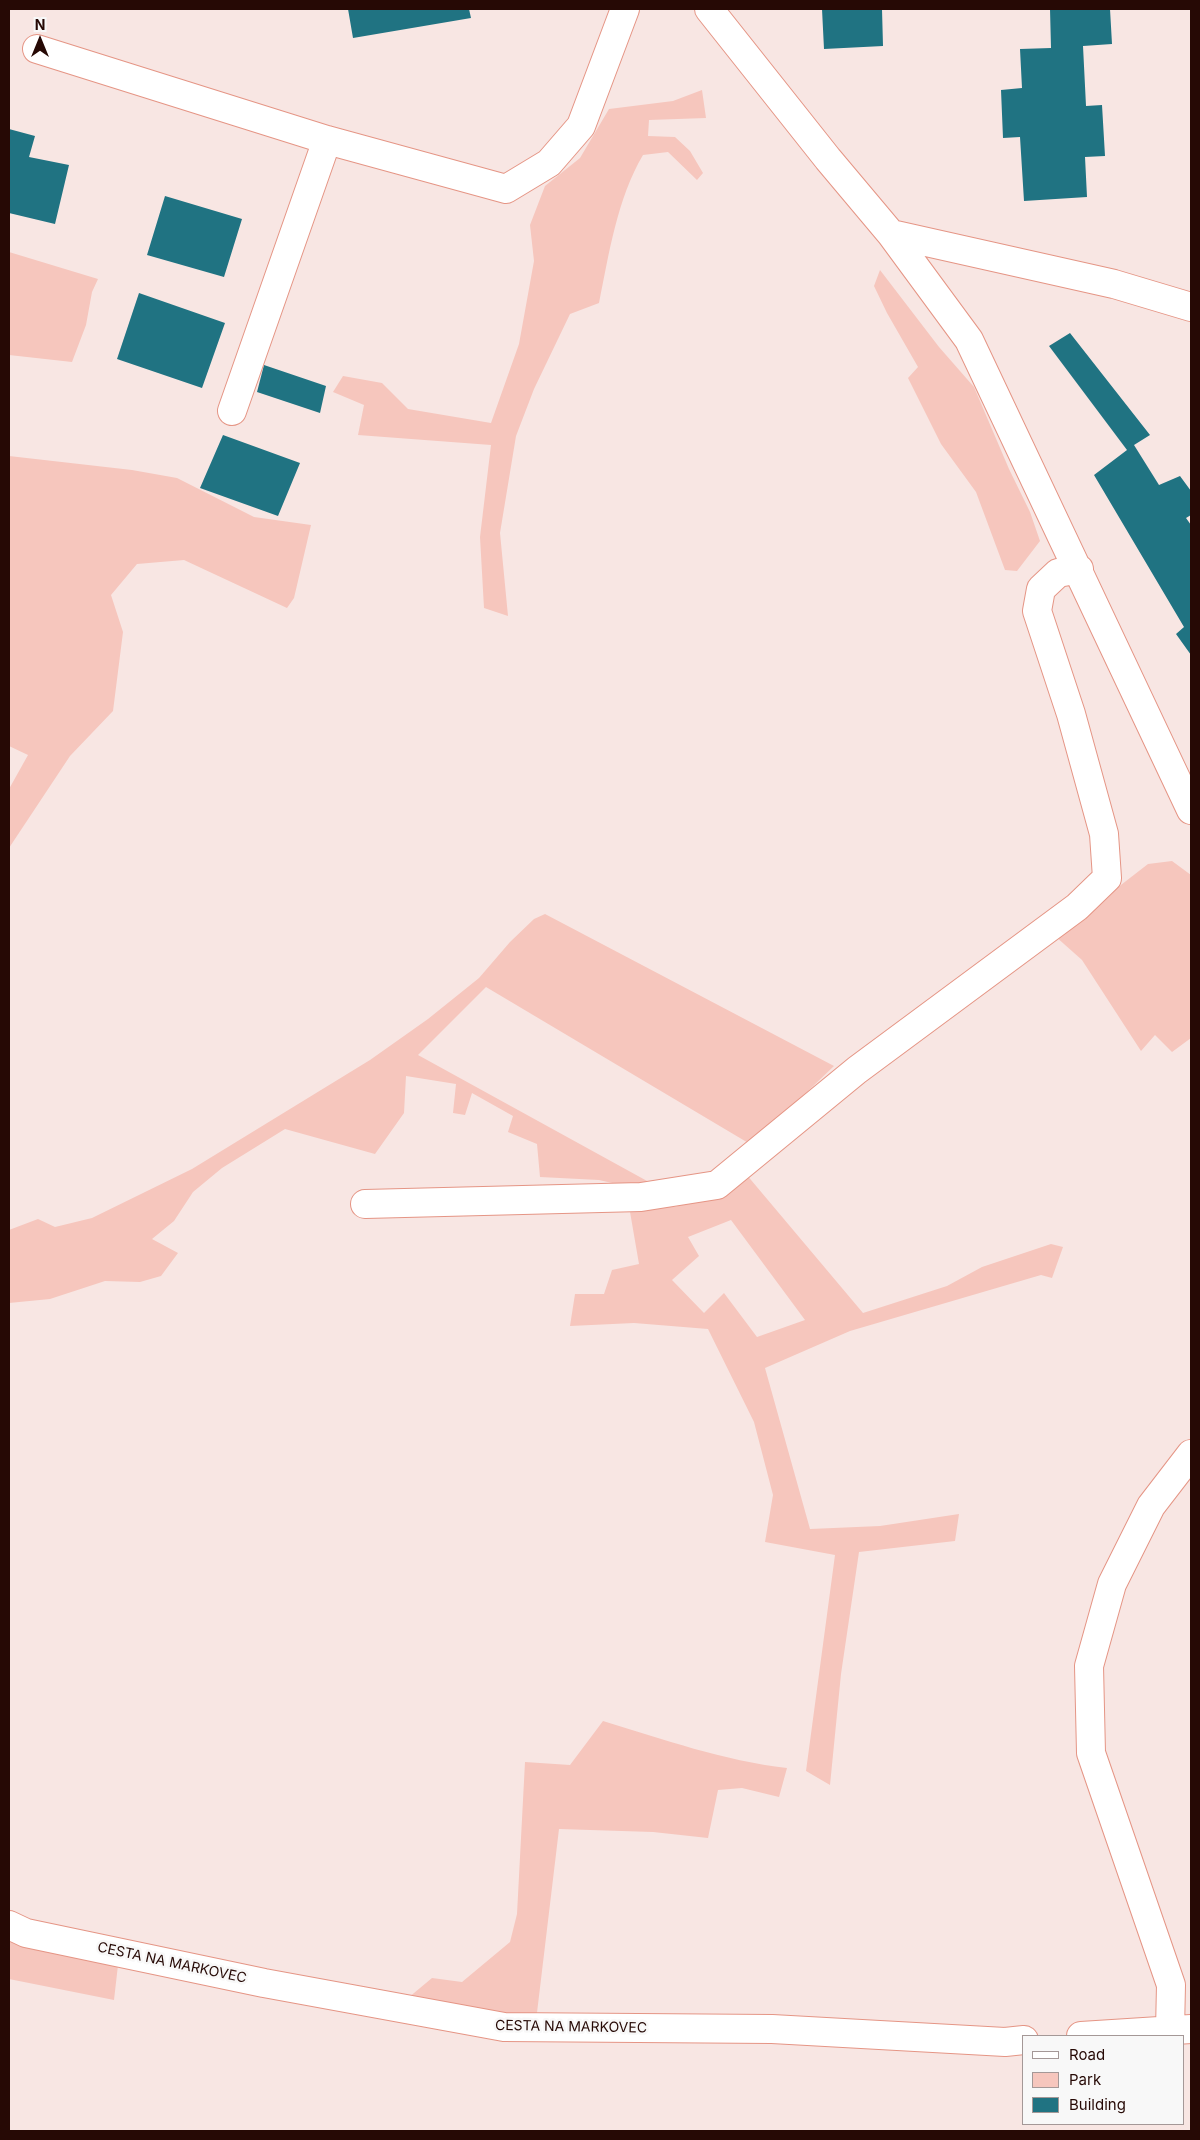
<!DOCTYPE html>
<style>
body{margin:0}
#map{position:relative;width:1200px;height:2140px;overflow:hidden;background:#f8e6e3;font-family:Inter,sans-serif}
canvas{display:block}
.frame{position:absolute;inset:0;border:10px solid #260905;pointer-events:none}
.legend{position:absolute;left:1022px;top:2035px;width:162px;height:90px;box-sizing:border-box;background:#f8f8f8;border:1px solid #a49897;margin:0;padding:6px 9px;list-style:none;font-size:15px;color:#260905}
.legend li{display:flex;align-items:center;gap:10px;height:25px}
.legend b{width:25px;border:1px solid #a49897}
.north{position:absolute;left:15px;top:15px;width:50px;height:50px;-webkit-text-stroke:4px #f8f8f8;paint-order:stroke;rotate:0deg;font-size:14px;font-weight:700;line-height:20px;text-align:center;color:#260905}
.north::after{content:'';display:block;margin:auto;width:18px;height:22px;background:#260905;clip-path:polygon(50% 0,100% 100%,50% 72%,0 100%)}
</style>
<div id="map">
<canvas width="1200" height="2140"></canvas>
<div class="frame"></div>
<ul class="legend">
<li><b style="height:6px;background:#fff"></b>Road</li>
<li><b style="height:14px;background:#f6c6bd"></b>Park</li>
<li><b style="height:14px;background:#207382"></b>Building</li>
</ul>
<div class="north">N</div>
</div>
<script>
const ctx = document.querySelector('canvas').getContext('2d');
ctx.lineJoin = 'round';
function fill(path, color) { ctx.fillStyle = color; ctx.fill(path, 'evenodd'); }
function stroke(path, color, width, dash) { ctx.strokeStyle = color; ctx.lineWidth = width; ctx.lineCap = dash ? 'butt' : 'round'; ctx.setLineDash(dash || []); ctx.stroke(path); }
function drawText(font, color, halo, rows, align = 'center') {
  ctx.font = font + ' Inter,sans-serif'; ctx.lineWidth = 5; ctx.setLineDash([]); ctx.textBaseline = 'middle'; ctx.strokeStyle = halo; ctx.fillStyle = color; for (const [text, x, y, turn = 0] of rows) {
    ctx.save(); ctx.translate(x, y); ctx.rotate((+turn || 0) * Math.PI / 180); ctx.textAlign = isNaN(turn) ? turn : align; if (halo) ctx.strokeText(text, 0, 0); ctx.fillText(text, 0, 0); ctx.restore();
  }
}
fill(new Path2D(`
 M 702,90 L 706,118 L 649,120 L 648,136 L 675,137 L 690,151 L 703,173 L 697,180 L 668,152 L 643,155 C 617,199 609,254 599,303 L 570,314 L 534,389 L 516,436 L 500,533 L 508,616 L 484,608 L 480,537 L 491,445 L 358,435 L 364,405 L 333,392 L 343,376 L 382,383 L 408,409 L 491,423 L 519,344 L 534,261 L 530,225 L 545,186 L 580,158 L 609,109 L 673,101 Z
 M 9,252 L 98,279 L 92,292 L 86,325 L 72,362 L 9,355 Z
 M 880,270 L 939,347 L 974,387 L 1009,469 L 1030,512 L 1040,541 L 1017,571 L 1005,570 L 976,492 L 941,444 L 908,378 L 918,367 L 887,313 L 874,286 Z
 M 9,456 L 132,470 L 177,478 L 254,517 L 311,525 L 294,598 L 287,608 L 184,560 L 137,564 L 111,595 L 123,632 L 113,711 L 70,756 L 9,848 L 9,789 L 28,755 L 9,746 Z
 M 1172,861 L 1191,875 L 1191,1038 L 1172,1052 L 1155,1035 L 1141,1051 L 1082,960 L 1055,936 L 1148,864 Z
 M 545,914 L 834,1066 L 758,1139 L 750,1144 L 486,987 L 418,1055 L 658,1187 L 634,1188 L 599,1180 L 540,1177 L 537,1144 L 508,1132 L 513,1116 L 472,1093 L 465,1115 L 453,1113 L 456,1084 L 406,1076 L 404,1113 L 375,1154 L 285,1129 L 222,1168 L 193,1192 L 174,1221 L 152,1239 L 178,1253 L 161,1276 L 140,1282 L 105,1281 L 50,1299 L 9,1303 L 9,1230 L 38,1219 L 55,1227 L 92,1218 L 192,1169 L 370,1060 L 428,1019 L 479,978 L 510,942 L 534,919 Z
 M 746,1174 L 863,1313 L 947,1286 L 982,1267 L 1051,1244 L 1063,1247 L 1052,1278 L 1041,1275 L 850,1331 L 765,1368 L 810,1529 L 880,1526 L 959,1514 L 955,1541 L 859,1552 L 841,1674 L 830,1785 L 806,1771 L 835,1555 L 765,1542 L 773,1495 L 754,1422 L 708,1329 L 634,1323 L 570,1326 L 575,1294 L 604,1294 L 612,1270 L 639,1264 L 629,1206 L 674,1207 L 694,1202 ZM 731,1220 L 805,1320 L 757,1337 L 724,1293 L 704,1313 L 672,1280 L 699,1256 L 688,1237 Z
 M 603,1721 C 663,1739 724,1761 787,1768 L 779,1797 L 742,1788 L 718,1790 L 708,1838 L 653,1832 L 559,1829 L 536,2021 L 396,2008 L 432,1978 L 462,1982 L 510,1942 L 517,1914 L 525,1762 L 570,1765 Z
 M 9,1938 L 118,1965 L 114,2000 L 9,1979 Z`), '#f6c6bd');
fill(new Path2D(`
 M 348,9 L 469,9 L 471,18 L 353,38 Z
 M 822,9 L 882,9 L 883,46 L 824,49 Z
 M 1050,9 L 1110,9 L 1112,44 L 1083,46 L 1086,106 L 1102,105 L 1105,156 L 1085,157 L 1087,197 L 1024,201 L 1020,137 L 1003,138 L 1001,90 L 1022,88 L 1020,49 L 1051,48 Z
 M 9,129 L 35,136 L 29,157 L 69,165 L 55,224 L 9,213 Z
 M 165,196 L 242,219 L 224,277 L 147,255 Z
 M 139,293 L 225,323 L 202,388 L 117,359 Z
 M 1070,333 L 1150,435 L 1134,445 L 1159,485 L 1180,476 L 1191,491 L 1191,515 L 1186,518 L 1191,525 L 1191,655 L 1176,634 L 1184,627 L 1094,475 L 1127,450 L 1049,346 Z
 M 264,365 L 326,386 L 320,413 L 257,392 Z
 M 223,435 L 300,463 L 278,516 L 200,488 Z`), '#207382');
const minor = new Path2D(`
 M 709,9 L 828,159 L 891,234 L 969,340 L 1191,810
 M 37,49 L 327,140 L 506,189 L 549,163 L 581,126 L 625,9
 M 891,234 L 1114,284 L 1191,307
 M 232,411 L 327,140
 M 365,1204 L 641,1197 L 717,1185 L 857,1070 L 1077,907 L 1107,878 L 1104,834 L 1071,714 L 1037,611 L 1041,589 L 1058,573 L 1079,569
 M 9,1925 L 26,1933 L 264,1983 L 504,2027 L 772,2029 L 1005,2042 L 1024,2040
 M 1170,2030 L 1171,1985 L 1091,1753 L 1089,1666 L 1112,1584 L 1151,1506 L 1191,1454
 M 1081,2036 L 1191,2029`);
stroke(minor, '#e59585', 30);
stroke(minor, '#fff', 28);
drawText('14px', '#260905', '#f8f8f8', [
 ["CESTA NA MARKOVEC",172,1963,12],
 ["CESTA NA MARKOVEC",571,2027,1]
]);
</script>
